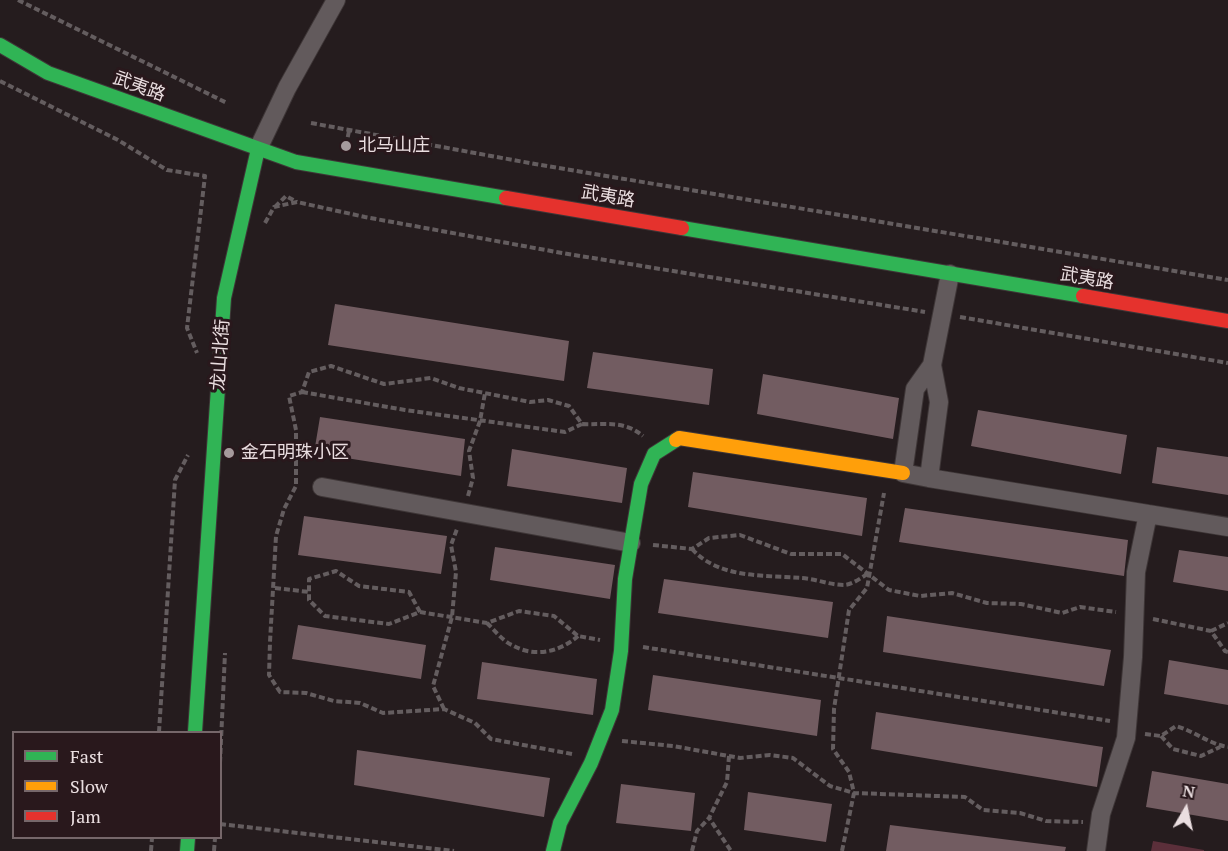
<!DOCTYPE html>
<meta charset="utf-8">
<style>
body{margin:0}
#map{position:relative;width:1228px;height:851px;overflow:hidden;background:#251c1e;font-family:"PT Serif",serif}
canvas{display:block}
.legend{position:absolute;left:12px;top:731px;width:210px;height:108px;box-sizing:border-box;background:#29181c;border:2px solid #76676a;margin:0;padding:8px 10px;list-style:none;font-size:18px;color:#eadee0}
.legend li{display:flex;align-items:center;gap:12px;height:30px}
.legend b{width:30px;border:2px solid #76676a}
.north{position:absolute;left:1156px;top:779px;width:60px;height:60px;-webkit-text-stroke:4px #29181c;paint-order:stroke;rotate:9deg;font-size:16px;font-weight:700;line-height:24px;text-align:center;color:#eadee0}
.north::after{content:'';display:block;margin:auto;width:21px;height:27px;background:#eadee0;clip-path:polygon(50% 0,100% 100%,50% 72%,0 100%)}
</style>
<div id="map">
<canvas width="1228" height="851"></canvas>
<ul class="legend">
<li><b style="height:8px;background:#30b455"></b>Fast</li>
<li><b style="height:8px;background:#ff9f0a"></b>Slow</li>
<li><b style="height:8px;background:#e5322d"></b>Jam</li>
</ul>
<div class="north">N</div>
</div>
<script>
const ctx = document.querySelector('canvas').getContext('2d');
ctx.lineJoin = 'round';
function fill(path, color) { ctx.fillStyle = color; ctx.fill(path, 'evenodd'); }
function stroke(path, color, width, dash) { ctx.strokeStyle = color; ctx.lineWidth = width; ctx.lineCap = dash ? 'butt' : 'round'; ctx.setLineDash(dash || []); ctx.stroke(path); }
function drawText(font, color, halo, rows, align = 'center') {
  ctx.font = font + ' "PT Serif","Noto Sans SC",serif'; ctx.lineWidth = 6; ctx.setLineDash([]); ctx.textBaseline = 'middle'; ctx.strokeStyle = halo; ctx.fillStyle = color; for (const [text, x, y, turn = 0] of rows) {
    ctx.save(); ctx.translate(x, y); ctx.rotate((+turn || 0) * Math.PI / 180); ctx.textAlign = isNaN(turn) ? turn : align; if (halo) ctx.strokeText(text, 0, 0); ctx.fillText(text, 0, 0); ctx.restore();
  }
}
fill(new Path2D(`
 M 1153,841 L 1204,850 L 1204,851 L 1151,851 Z`), '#5b2f3a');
fill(new Path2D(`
 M 335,304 L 569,341 L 564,381 L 328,345 Z
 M 593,352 L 713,369 L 709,405 L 587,388 Z
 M 763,374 L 899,398 L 893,439 L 757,414 Z
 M 978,410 L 1127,435 L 1121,474 L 971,446 Z
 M 320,417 L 465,439 L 461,476 L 314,453 Z
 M 1157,447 L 1228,457 L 1228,495 L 1152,483 Z
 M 512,449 L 627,468 L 622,503 L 507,486 Z
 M 693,472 L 867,498 L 862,536 L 688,507 Z
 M 905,508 L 1128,540 L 1124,576 L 899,542 Z
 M 304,516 L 447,536 L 441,574 L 298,555 Z
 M 495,547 L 615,565 L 610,599 L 490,580 Z
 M 1179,550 L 1228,557 L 1228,591 L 1173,582 Z
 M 664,579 L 833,602 L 828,638 L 658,613 Z
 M 887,616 L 1111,650 L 1104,686 L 883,652 Z
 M 298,625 L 426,645 L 421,679 L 292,659 Z
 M 1169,660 L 1228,670 L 1228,705 L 1164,694 Z
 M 482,662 L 597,679 L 593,715 L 477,699 Z
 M 653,675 L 821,700 L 817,736 L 648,710 Z
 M 876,712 L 1103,747 L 1097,787 L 871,749 Z
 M 357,750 L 550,778 L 544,817 L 354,785 Z
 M 1152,771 L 1228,784 L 1228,821 L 1146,807 Z
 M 621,784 L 695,793 L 691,831 L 616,823 Z
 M 748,792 L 832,804 L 826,842 L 744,830 Z
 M 890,825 L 1066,847 L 1065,851 L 886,851 Z`), '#725c61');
const street = new Path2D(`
 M 258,149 L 287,88 L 336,0
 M 932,365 L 939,402 L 929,478 L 903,473 L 915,389 L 932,365 L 950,274
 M 929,478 L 1148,514
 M 322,487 L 631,543
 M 1096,851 L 1101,814 L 1126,738 L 1133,657 L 1136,572 L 1148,514 L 1228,527`);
const fast = new Path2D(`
 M 0,45 L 48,73 L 296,162 L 506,198
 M 682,228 L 1083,296
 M 195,732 L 224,298 L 258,149
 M 187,851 L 188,838
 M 553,851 L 560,823 L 591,763 L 612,710 L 621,651 L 625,579 L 641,484 L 654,454 L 676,440`);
const slow = new Path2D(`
 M 676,440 L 679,438 L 903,473`);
const jam = new Path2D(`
 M 506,198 L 682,228
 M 1083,296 L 1228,321`);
stroke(street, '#3e3637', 20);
stroke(fast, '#3e3637', 16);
stroke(slow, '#3e3637', 16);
stroke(jam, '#3e3637', 16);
stroke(new Path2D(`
 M 18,0 L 227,103
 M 0,81 L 118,140 L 167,170 L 205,176 L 187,328 L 197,353
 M 311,123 L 535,164 L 1228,280
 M 346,146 L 349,131
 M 275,207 L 286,196 L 297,202
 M 265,223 L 274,207 L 297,202 L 365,217 L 562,253 L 925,312
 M 960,317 L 1228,363
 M 302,392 L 405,410 L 565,432 L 582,424
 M 468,496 L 473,478 L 469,451 L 480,421 L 485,393
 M 653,545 L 692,549 L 709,538 L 740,535 L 791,554 L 842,554 L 889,590 L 920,596 L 952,593 L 987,603 L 1021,604 L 1062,613 L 1080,607 L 1116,612
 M 692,549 C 719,579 765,575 802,578 C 816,579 830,585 844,585 C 852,585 862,577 869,573
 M 275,588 L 309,592
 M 420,612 L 409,592 L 359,586 L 336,571 L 309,579 L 309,600 L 325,616 L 389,624 L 420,612 L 487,623 L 519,611 L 554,616 L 578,636 L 600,640
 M 1153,619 L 1211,631 L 1225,651 L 1228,652
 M 487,623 C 494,630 503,641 512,645 C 534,658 560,652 578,636
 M 1211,631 L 1228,623
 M 643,647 L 1110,721
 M 444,709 L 433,686 L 452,617 L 456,572 L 451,545 L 457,529
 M 159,732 L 175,480 L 188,455
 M 1145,734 L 1161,736 L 1176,726 C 1196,732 1209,744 1228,747
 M 1161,736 L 1173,749 L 1201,756 L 1220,747
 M 622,741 L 673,746 L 740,758 L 770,755 L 793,758 L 830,786 L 854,793 L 965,797 L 983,810 L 1020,813 L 1046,821 L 1083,822
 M 572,754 L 491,739 L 475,723 L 444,709 L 383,713 L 360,703 L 334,701 L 306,693 L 280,692 L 269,675 L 270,642 L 276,536 L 284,509 L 296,486 L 296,430 L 289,396 L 302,392 L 309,372 L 331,366 L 384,384 L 431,378 L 459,388 L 530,402 L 548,400 L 569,406 L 582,424 C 606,425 624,420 643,436
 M 729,756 L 727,782 L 709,818 L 731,851
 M 220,763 L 225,653
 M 220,824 L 454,851
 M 151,851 L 152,838
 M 214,851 L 215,838
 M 692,851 L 697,831 L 709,818
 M 842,851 L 854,793 L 849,772 L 833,749 L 834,709 L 849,610 L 867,588 L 884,493`), '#645d5f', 4, [6, 3]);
stroke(street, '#625a5c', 18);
stroke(fast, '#30b455', 14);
stroke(slow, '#ff9f0a', 14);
stroke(jam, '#e5322d', 14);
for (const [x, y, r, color] of [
 [346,146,6,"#a59a9c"],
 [229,453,6,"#a59a9c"]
]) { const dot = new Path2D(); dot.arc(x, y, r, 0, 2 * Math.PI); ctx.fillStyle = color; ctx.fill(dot); stroke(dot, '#29181c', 2); }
drawText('18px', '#eadee0', '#29181c', [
 ["武夷路",139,87,20],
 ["武夷路",608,197,10],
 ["武夷路",1087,279,10],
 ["龙山北街",221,355,-86]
]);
drawText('18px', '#eadee0', '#29181c', [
 ["北马山庄",358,146],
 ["金石明珠小区",241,453]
], 'left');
</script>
